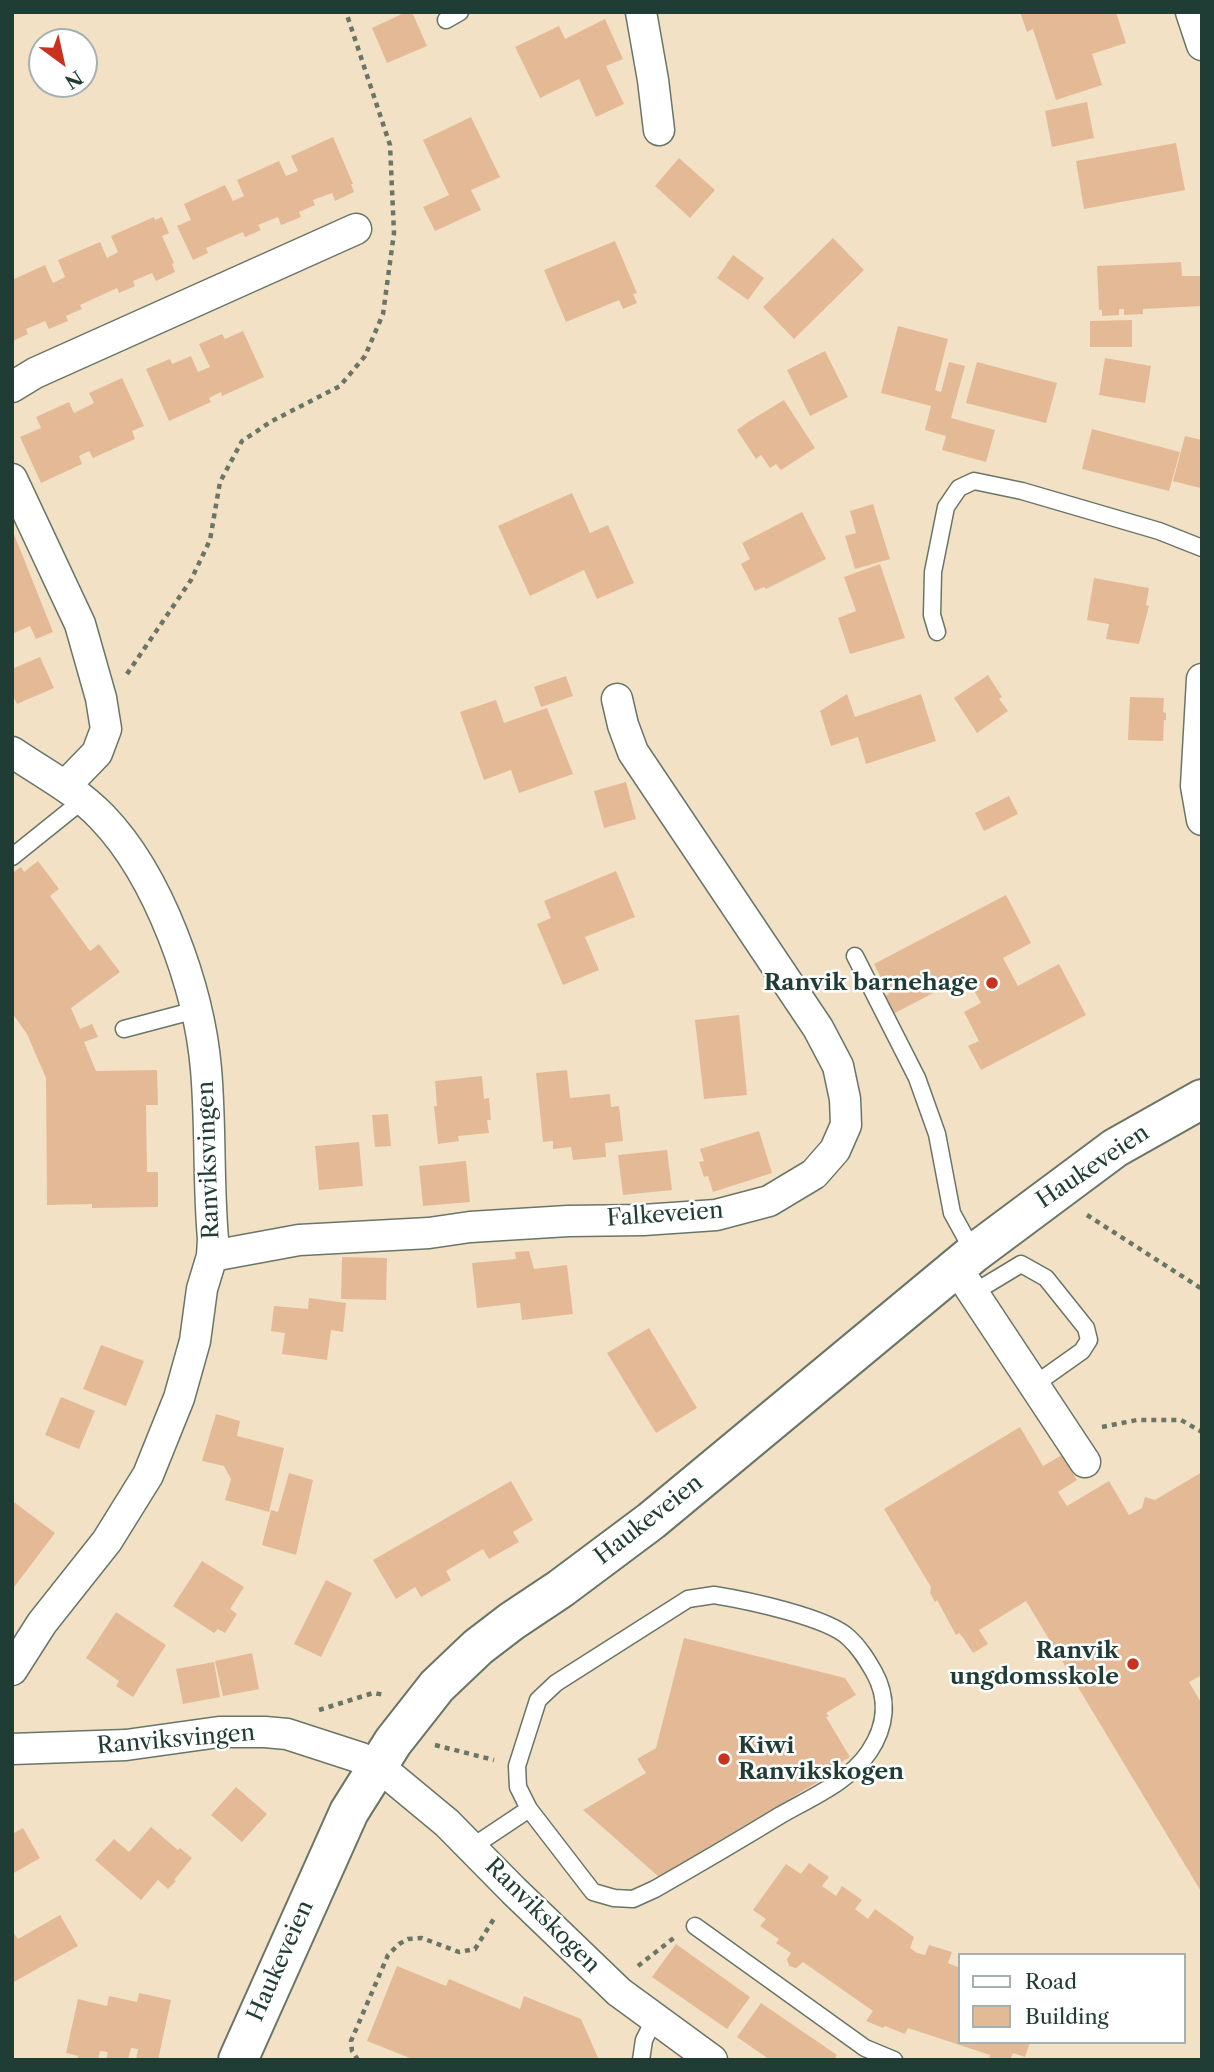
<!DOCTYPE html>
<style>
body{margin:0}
#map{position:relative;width:1214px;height:2072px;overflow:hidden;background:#f3e1c5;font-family:"Libre Caslon Text",serif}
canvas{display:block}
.frame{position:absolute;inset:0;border:14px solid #1f3d34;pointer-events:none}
.legend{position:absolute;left:958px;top:1953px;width:228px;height:91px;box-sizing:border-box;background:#fff;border:2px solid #a5b1ae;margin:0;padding:9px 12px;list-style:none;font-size:21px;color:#1f3d34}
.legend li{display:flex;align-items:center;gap:14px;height:35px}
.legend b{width:35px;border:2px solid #a5b1ae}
.north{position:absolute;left:28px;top:28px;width:70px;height:70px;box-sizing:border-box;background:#fff;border:2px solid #a5b1ae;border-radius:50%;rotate:147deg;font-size:19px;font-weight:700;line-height:28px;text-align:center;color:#1f3d34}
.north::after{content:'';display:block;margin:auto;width:24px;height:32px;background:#c8321e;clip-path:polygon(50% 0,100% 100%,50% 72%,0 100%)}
</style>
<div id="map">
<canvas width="1214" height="2072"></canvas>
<div class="frame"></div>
<ul class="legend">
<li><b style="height:9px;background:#fff"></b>Road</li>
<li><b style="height:19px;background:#e4ba96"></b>Building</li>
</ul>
<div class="north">N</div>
</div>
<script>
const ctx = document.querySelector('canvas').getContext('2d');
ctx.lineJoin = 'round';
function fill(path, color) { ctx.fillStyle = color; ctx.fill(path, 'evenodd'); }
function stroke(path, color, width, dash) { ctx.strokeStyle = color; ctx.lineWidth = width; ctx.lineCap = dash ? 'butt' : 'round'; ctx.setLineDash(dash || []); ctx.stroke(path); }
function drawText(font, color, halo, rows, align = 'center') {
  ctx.font = font + ' "Libre Caslon Text",serif'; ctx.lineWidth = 5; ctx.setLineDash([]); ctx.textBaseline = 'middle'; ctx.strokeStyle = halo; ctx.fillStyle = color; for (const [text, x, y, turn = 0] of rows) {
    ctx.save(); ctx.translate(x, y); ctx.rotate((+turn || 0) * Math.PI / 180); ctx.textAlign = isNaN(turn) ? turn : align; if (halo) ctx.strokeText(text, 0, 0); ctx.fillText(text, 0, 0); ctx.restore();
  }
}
fill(new Path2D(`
 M 406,12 L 412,12 L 427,46 L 387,63 L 372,28 Z
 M 1020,12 L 1116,12 L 1126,43 L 1092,54 L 1102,85 L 1056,100 L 1033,29 L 1027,32 Z
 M 605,19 L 623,59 L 606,66 L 624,104 L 596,117 L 579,79 L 540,98 L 515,47 L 559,26 L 565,39 Z
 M 1087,102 L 1094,138 L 1052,147 L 1045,111 Z
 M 471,117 L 500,177 L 471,190 L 481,210 L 435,231 L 423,207 L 449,195 L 423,140 Z
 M 333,137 L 353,184 L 351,184 L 354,192 L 335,201 L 332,193 L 313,200 L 315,205 L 299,212 L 301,217 L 281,225 L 278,217 L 258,225 L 261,230 L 245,237 L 243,232 L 206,248 L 208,253 L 193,260 L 177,226 L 191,220 L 184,204 L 225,185 L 233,201 L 244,196 L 237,180 L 279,161 L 286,176 L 298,171 L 291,156 Z
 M 1176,143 L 1185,190 L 1084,209 L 1076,161 Z
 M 679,158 L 715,190 L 690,218 L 655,186 Z
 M 154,217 L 155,220 L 162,217 L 169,233 L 162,236 L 174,263 L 172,264 L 175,272 L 156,281 L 152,273 L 133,281 L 135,286 L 119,293 L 117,288 L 80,305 L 82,309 L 66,316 L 68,321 L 49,329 L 45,321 L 26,329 L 28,334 L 13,341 L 12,280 L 45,265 L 53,283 L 65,277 L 58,260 L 100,242 L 107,258 L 118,252 L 111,236 Z
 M 833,238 L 864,270 L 794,339 L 763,307 Z
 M 615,241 L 637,293 L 633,294 L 637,303 L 623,309 L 619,300 L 566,322 L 544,270 Z
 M 733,255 L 764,278 L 748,300 L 717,278 Z
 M 1181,262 L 1182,276 L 1202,276 L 1202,306 L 1143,309 L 1143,314 L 1124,315 L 1124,309 L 1119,309 L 1119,315 L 1102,316 L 1102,310 L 1099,310 L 1097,266 Z
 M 1132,320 L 1132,347 L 1090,347 L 1090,321 Z
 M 898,326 L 948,339 L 935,390 L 941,392 L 949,362 L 965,366 L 951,418 L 995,430 L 986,462 L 942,450 L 946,436 L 925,430 L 931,406 L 881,393 Z
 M 243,331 L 264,377 L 222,396 L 221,392 L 209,398 L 211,402 L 169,421 L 146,369 L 170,359 L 172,364 L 191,356 L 198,372 L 210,367 L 199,344 L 222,334 L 225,339 Z
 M 825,351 L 848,397 L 810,416 L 787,370 Z
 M 1105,358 L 1151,366 L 1145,403 L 1099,395 Z
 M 977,362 L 1057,383 L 1046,423 L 966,403 Z
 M 122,378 L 144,426 L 132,431 L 135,439 L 93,458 L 89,451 L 79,456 L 82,464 L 41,483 L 20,437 L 41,428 L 36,417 L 69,402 L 74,413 L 94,403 L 89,393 Z
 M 784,400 L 815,448 L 781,470 L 776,464 L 770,468 L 761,455 L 756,459 L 737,430 L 748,422 Z
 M 1092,429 L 1180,452 L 1169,491 L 1082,469 Z
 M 1185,436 L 1202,440 L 1200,488 L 1173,481 Z
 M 572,493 L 590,533 L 608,525 L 634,583 L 597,599 L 584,570 L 530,596 L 498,526 Z
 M 873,504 L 890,559 L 855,569 L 845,536 L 856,533 L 850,511 Z
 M 802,512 L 826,559 L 766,589 L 764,587 L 755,591 L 741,564 L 750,559 L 742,543 Z
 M 12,529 L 53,632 L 36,639 L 30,626 L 12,634 Z
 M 880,564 L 905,638 L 850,654 L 838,618 L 856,611 L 844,577 Z
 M 1094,578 L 1149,588 L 1146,605 L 1149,606 L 1139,644 L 1106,639 L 1109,624 L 1087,620 Z
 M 40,657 L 54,688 L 17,704 L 12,694 L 12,669 Z
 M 988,675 L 1002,697 L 999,699 L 1008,711 L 977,733 L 954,698 Z
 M 566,676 L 573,696 L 541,707 L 534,687 Z
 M 847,694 L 855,717 L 921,694 L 936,741 L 866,764 L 858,737 L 831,746 L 820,711 Z
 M 1130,697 L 1164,698 L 1163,712 L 1166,713 L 1166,720 L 1164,720 L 1163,741 L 1128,740 Z
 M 496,700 L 504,723 L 547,708 L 573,774 L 519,793 L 511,770 L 484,780 L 460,712 Z
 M 626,782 L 636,819 L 604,828 L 594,791 Z
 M 1009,796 L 1018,814 L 984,831 L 975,813 Z
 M 38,861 L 59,889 L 50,896 L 90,951 L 99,944 L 120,972 L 71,1008 L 80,1029 L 92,1024 L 98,1037 L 84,1042 L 96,1071 L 157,1070 L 158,1105 L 146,1105 L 147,1172 L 158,1172 L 158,1207 L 92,1208 L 92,1204 L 47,1205 L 46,1078 L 27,1034 L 12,1013 L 12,873 L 21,867 L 24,872 Z
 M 616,871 L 635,917 L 585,937 L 599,970 L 563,985 L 537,924 L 551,918 L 544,901 Z
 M 1006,895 L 1031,943 L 1003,958 L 1018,986 L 1059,964 L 1086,1015 L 981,1070 L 968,1046 L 979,1041 L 964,1012 L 981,1003 L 966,976 L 889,1016 L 880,999 L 889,994 L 874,964 Z
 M 739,1015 L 747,1095 L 704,1099 L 695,1020 Z
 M 567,1070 L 570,1098 L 610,1094 L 611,1107 L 619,1106 L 623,1141 L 605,1143 L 606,1157 L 573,1160 L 571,1147 L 553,1149 L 553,1141 L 543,1142 L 536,1073 Z
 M 482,1076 L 484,1099 L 489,1098 L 491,1120 L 487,1120 L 489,1133 L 458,1136 L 459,1141 L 438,1144 L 434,1106 L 437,1106 L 435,1081 Z
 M 388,1114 L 391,1146 L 375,1147 L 372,1115 Z
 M 759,1131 L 772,1173 L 713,1192 L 708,1176 L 704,1177 L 699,1162 L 704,1161 L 700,1149 Z
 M 359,1142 L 363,1186 L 319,1190 L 315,1146 Z
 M 667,1150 L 672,1190 L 623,1195 L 618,1155 Z
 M 466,1161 L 470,1202 L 423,1206 L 419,1166 Z
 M 529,1251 L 534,1269 L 567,1265 L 573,1314 L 522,1320 L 520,1303 L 477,1308 L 472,1263 L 516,1259 L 515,1252 Z
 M 342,1257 L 387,1258 L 386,1300 L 341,1299 Z
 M 309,1298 L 346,1303 L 343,1332 L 331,1330 L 327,1360 L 282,1354 L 285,1333 L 271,1331 L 274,1306 L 308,1309 Z
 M 649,1328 L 697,1408 L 656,1433 L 607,1353 Z
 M 101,1345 L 144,1361 L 126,1406 L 83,1389 Z
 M 61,1397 L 95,1411 L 79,1449 L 45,1435 Z
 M 216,1414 L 240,1421 L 237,1436 L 284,1448 L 269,1512 L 225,1500 L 231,1479 L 224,1466 L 202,1461 Z
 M 1020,1427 L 1043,1466 L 1062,1455 L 1077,1480 L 1058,1492 L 1067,1506 L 1109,1481 L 1129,1515 L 1142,1508 L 1145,1497 L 1155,1500 L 1202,1472 L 1202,1675 L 1189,1682 L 1202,1704 L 1202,1893 L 1026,1601 L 979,1630 L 988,1644 L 973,1653 L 964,1639 L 959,1633 L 956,1635 L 937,1600 L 935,1602 L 930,1593 L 931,1587 L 884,1509 Z
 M 289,1473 L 313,1480 L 296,1555 L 262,1545 L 271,1510 L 278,1512 Z
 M 511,1481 L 533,1520 L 513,1532 L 519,1542 L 489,1559 L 483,1549 L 446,1571 L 451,1580 L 421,1597 L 415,1587 L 396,1599 L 373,1560 Z
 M 14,1502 L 55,1533 L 12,1590 L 12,1504 Z
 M 202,1561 L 244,1587 L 230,1609 L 237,1614 L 225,1633 L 218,1629 L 214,1633 L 173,1606 Z
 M 326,1580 L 352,1593 L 321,1657 L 294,1644 Z
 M 116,1612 L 166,1645 L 133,1697 L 116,1686 L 119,1681 L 86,1658 Z
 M 684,1638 L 845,1678 L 856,1695 L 826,1713 L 829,1716 L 826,1717 L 850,1757 L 833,1767 L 836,1771 L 659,1877 L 583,1810 L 646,1773 L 637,1759 L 656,1748 Z
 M 252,1653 L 259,1689 L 223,1696 L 215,1661 Z
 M 214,1662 L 220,1697 L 183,1704 L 176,1669 Z
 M 236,1787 L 267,1814 L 242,1842 L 211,1815 Z
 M 151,1827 L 178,1850 L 180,1848 L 192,1858 L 174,1880 L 176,1881 L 168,1889 L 158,1880 L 141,1900 L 95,1860 L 114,1839 L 129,1852 Z
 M 23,1828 L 40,1858 L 12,1874 L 12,1834 Z
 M 809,1863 L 829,1877 L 822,1886 L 836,1896 L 842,1886 L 862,1900 L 855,1909 L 868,1919 L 875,1909 L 914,1937 L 910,1948 L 917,1953 L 925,1955 L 929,1945 L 952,1952 L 948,1963 L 960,1968 L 960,2042 L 1030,2042 L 1025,2057 L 1013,2053 L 1010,2060 L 989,2060 L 990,2055 L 908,2028 L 905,2034 L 885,2026 L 883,2028 L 866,2021 L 873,2011 L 803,1962 L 796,1968 L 789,1966 L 787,1959 L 791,1953 L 776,1943 L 779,1939 L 760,1926 L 766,1919 L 753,1910 L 786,1864 L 801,1874 Z
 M 60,1915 L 78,1946 L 12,1983 L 12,1930 L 18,1939 Z
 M 676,1944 L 750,1997 L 727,2029 L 652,1977 Z
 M 397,1966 L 446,1986 L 449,1979 L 520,2009 L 524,1996 L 581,2019 L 599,2060 L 415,2060 L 367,2041 Z
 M 139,1993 L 171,2000 L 158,2060 L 136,2060 L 138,2049 L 131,2048 L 128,2060 L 106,2060 L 108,2052 L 100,2051 L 98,2060 L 77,2060 L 78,2056 L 66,2053 L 78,1999 L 107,2006 L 109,1996 L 137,2002 Z
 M 761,2003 L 837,2055 L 834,2060 L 770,2060 L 737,2037 Z`), '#e4ba96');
const lane = new Path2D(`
 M 446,20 L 460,12
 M 937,632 L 932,615 L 933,572 L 946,507 L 959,488 L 974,481 L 1022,491 L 1159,531 L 1202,548
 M 12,857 L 83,800
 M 855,956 L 917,1078 L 937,1134 L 952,1213 L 974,1253
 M 124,1029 L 196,1010
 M 973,1293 L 1021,1264 L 1046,1278 L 1086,1328 L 1089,1340 L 1082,1351 L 1034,1385
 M 714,1595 C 745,1600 828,1617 849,1638 C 860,1648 867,1660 874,1672 C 889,1699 886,1727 869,1752 C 849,1782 810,1798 779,1816 C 738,1841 697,1865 655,1889 L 633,1899 L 614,1898 L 593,1892 L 529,1809 L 518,1787 L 517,1766 L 538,1700 L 556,1683 L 688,1599 Z
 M 472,1847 L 529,1809
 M 695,1926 L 865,2048 L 894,2060
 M 641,2060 L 644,2040 L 655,2018`);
const street = new Path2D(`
 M 641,12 L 653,80 L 659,130
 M 1191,12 L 1202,45
 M 12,387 L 35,373 L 356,229
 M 12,479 L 80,624 L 101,698 L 106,729 L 97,753 L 65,786
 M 1202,679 L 1196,786 L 1202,820
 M 12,752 C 43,773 76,790 102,817 C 159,876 199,988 206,1069 C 211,1126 208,1183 213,1239 L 212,1256 L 202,1289 L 195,1341 L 179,1398 L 148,1475 L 107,1541 L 42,1623 L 12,1670
 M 212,1256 L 299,1240 L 429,1233 L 470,1227 L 568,1221 L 643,1220 L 716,1215 L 769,1201 L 814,1174 L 835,1150 L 846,1125 L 845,1099 L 838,1066 L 818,1028 L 633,752 L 623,725 L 617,699
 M 956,1267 L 1085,1462
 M 12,1749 L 126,1745 L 219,1732 L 265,1732 L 287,1734 L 361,1758 L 377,1765 L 447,1823 L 514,1891 L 619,1992 L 712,2060`);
const secondary = new Path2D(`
 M 238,2060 L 349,1812 L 393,1742 L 437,1686 L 478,1647 L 512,1621 L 560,1589 L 651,1521 L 974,1253 L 1115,1148 L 1202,1099`);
stroke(lane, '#697667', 19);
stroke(street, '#697667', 33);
stroke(secondary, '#697667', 42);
stroke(new Path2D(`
 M 127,674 L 191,580 L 210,540 L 220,482 L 242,441 L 272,421 L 340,386 L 365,356 L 383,314 L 394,233 L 390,145 L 346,12
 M 1087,1215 L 1202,1289
 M 1102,1427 L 1137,1420 L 1181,1420 L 1202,1432
 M 319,1710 L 373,1693 L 385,1695
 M 435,1745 L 494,1760
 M 638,1966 L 675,1937
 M 358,2060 L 352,2051 L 351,2041 L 388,1955 L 399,1944 L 408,1939 L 422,1938 L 459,1952 L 475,1949 L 495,1917`), '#697667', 4.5, [5, 5]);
stroke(lane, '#fff', 16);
stroke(street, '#fff', 30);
stroke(secondary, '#fff', 38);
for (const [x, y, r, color] of [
 [992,983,7,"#c8321e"],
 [1133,1664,7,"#c8321e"],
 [724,1759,7,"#c8321e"]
]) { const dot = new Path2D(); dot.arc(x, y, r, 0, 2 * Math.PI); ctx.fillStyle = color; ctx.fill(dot); stroke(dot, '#fff', 2.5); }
drawText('bold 23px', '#1f3d34', '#fff', [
 ["Ranvik barnehage",978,983],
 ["Ranvik",1119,1651],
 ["ungdomsskole",1119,1677],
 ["Kiwi",738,1746,"left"],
 ["Ranvikskogen",738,1772,"left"]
], 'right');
drawText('23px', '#1f3d34', '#fff', [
 ["Ranviksvingen",209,1160,-92],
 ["Haukeveien",1093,1167,-34],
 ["Falkeveien",665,1215,-4],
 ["Haukeveien",649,1520,-38],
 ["Ranviksvingen",176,1740,-5],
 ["Ranvikskogen",542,1916,45],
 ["Haukeveien",281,1961,-66]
]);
</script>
